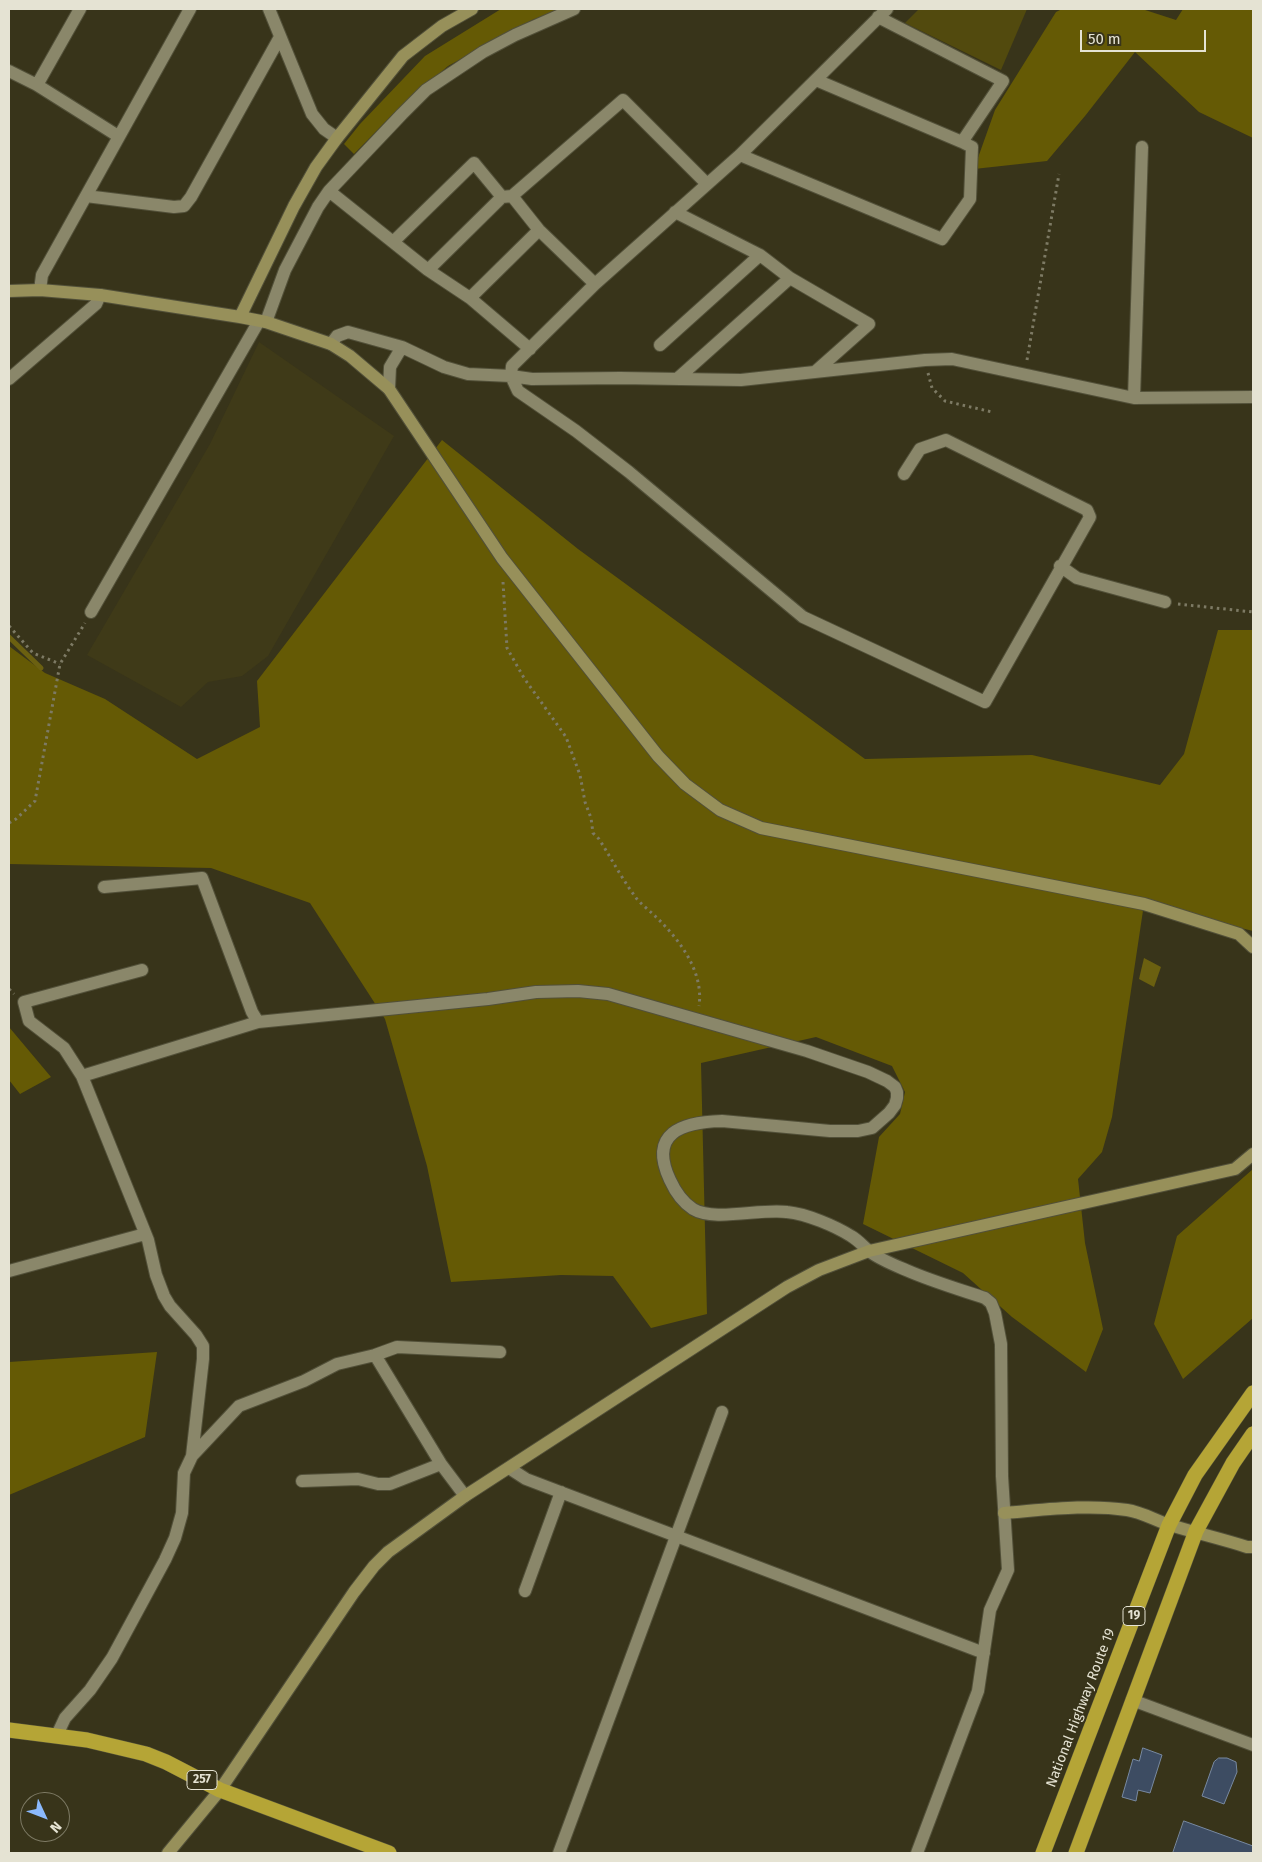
<!DOCTYPE html>
<style>
body{margin:0}
#map{position:relative;width:1262px;height:1862px;overflow:hidden;background:#38341a;font-family:"Fira Sans",sans-serif}
canvas{display:block}
.frame{position:absolute;inset:0;border:10px solid #e5e3d3;pointer-events:none}
.north{position:absolute;left:20px;top:1792px;width:50px;height:50px;box-sizing:border-box;background:#38341a;border:1px solid #7d7a64;border-radius:50%;rotate:133deg;font-size:14px;font-weight:700;line-height:20px;text-align:center;color:#e5e3d3}
.north::after{content:'';display:block;margin:auto;width:18px;height:22px;background:#8bb9fc;clip-path:polygon(50% 0,100% 100%,50% 72%,0 100%)}
.scale{position:absolute;left:1080px;top:30px;width:126px;height:22px;box-sizing:border-box;border:2px solid #e5e3d3;border-top:0;padding-left:6px;font-size:15px;line-height:18px;white-space:nowrap;color:#e5e3d3;-webkit-text-stroke:4px #38341a;paint-order:stroke}
</style>
<div id="map">
<canvas width="1262" height="1862"></canvas>
<div class="frame"></div>
<div class="north">N</div>
<div class="scale">50 m</div>
</div>
<script>
const ctx = document.querySelector('canvas').getContext('2d');
ctx.lineJoin = 'round';
function fill(path, color) { ctx.fillStyle = color; ctx.fill(path, 'evenodd'); }
function stroke(path, color, width, dash) { ctx.strokeStyle = color; ctx.lineWidth = width; ctx.lineCap = dash ? 'butt' : 'round'; ctx.setLineDash(dash || []); ctx.stroke(path); }
function drawText(font, color, halo, rows, align = 'center') {
  ctx.font = font + ' "Fira Sans",sans-serif'; ctx.lineWidth = 4; ctx.setLineDash([]); ctx.textBaseline = 'middle'; ctx.strokeStyle = halo; ctx.fillStyle = color; for (const [text, x, y, turn = 0] of rows) {
    ctx.save(); ctx.translate(x, y); ctx.rotate((+turn || 0) * Math.PI / 180); ctx.textAlign = isNaN(turn) ? turn : align; if (halo) ctx.strokeText(text, 0, 0); ctx.fillText(text, 0, 0); ctx.restore();
  }
}
fill(new Path2D(`
 M 259,342 L 394,436 L 268,656 L 242,676 L 208,682 L 181,707 L 87,655 L 210,444 Z`), '#3f3a18');
fill(new Path2D(`
 M 919,9 L 1027,9 L 1001,70 L 905,23 Z`), '#524a0e');
fill(new Path2D(`
 M 501,9 L 562,9 L 532,20 L 448,66 L 392,115 L 354,154 L 344,144 L 360,124 L 425,56 Z
 M 1062,9 L 1142,9 L 1176,20 L 1183,9 L 1253,9 L 1253,138 L 1199,112 L 1135,52 L 1085,116 L 1047,161 L 974,169 L 995,110 L 1056,12 Z
 M 442,440 L 578,549 L 865,759 L 1032,755 L 1160,785 L 1184,754 L 1218,630 L 1253,630 L 1253,931 L 1144,904 L 1112,1117 L 1102,1152 L 1078,1179 L 1085,1243 L 1103,1329 L 1086,1372 L 1012,1317 L 963,1273 L 863,1224 L 879,1137 L 900,1114 L 905,1092 L 892,1066 L 816,1037 L 701,1063 L 707,1314 L 651,1328 L 613,1276 L 561,1275 L 451,1282 L 427,1166 L 385,1019 L 310,903 L 211,868 L 9,864 L 9,646 L 45,673 L 105,699 L 197,759 L 260,727 L 257,681 Z
 M 9,1027 L 51,1077 L 20,1094 L 9,1080 Z
 M 1253,1169 L 1253,1318 L 1183,1379 L 1154,1324 L 1177,1236 Z
 M 157,1352 L 145,1437 L 9,1495 L 9,1362 Z`), '#655a05');
fill(new Path2D(`
 M 1144,958 L 1161,967 L 1154,987 L 1139,979 Z`), '#6b6010');
stroke(new Path2D(`
 M 9,637 L 41,668`), '#6b6010', 5);
const building = new Path2D(`
 M 1143,1748 L 1162,1755 L 1150,1793 L 1138,1790 L 1136,1801 L 1122,1797 L 1133,1759 L 1139,1761 Z
 M 1219,1758 L 1227,1758 L 1236,1762 L 1237,1772 L 1224,1804 L 1202,1796 L 1214,1762 Z
 M 1184,1821 L 1253,1846 L 1253,1853 L 1173,1853 Z`);
fill(building, '#3d4c62');
stroke(building, '#7889a1', 1);
const street = new Path2D(`
 M 269,9 L 312,114 L 324,129 L 337,138
 M 887,9 L 740,155 L 595,284 L 512,366 L 511,376 L 518,391 L 576,431 L 629,472 L 803,617 L 985,702 L 1090,517 L 1087,510 L 946,440 L 920,449 L 904,474
 M 9,71 L 37,85 L 118,136
 M 816,80 L 962,142
 M 37,85 L 80,9
 M 740,155 L 942,239 L 970,199 L 972,147 L 962,142 L 1003,81 L 878,17
 M 329,191 L 402,114 L 426,90 L 483,52 L 515,35 L 574,9
 M 86,196 L 174,207 L 184,206 L 191,197 L 280,37
 M 512,196 L 623,100 L 707,184
 M 675,212 L 760,255 L 790,278 L 869,324 L 816,371
 M 393,242 L 474,163 L 502,197 L 512,196 L 539,230 L 595,284
 M 428,270 L 502,197
 M 40,290 L 42,275 L 190,9
 M 470,298 L 539,230
 M 266,322 L 285,270 L 318,207 L 329,191 L 428,270 L 470,298 L 530,349
 M 331,344 L 337,336 L 348,332 L 402,347 L 444,367 L 468,374 L 511,376 L 532,379 L 620,378 L 741,380 L 925,360 L 952,359 L 1134,398 L 1253,397
 M 660,345 L 760,255
 M 9,379 L 96,304 L 100,295
 M 677,379 L 790,278
 M 389,389 L 390,367 L 402,347
 M 1134,398 L 1142,147
 M 1060,566 L 1077,578 L 1165,602
 M 91,612 L 259,321
 M 104,887 L 202,878 L 252,1012 L 258,1022
 M 142,970 L 24,1002 L 29,1021 L 64,1048 L 82,1076 L 148,1240 L 156,1275 L 164,1296 L 170,1306 L 196,1335 L 203,1346 L 203,1359 L 192,1456
 M 82,1076 L 258,1022 L 488,999 L 536,992 L 578,991 L 608,994 L 807,1051 L 868,1072 L 887,1081 L 895,1087 L 897,1092 L 897,1098 L 895,1105 L 889,1113 L 872,1128 L 858,1131 L 830,1131 L 722,1121 C 682,1122 648,1133 670,1180 C 675,1191 682,1202 693,1209 C 714,1222 762,1208 787,1212 C 807,1214 835,1226 851,1236 C 858,1240 863,1246 869,1251 C 879,1259 894,1265 906,1270 C 931,1281 958,1289 985,1298 L 991,1303 L 995,1313 L 1001,1344 L 1002,1476 L 1008,1570 L 990,1610 L 978,1691 L 917,1853
 M 9,1271 L 145,1234
 M 375,1355 L 441,1464 L 465,1496
 M 509,1468 L 526,1479 L 984,1653
 M 302,1481 L 358,1479 L 378,1484 L 390,1484 L 441,1464
 M 525,1591 L 561,1492
 M 1132,1700 L 1253,1745
 M 57,1735 L 65,1718 L 90,1690 L 112,1658 L 165,1560 L 175,1538 L 182,1513 L 184,1473 L 192,1456 L 239,1406 L 304,1381 L 337,1364 L 375,1355 L 397,1347 L 500,1352
 M 559,1853 L 722,1412`);
const secondary = new Path2D(`
 M 9,291 L 40,290 L 100,295 L 240,317 L 266,322 L 331,344 L 350,356 L 389,389 L 502,558 L 658,756 L 685,784 L 720,810 L 761,828 L 1144,904 L 1239,934 L 1253,947
 M 240,317 L 294,206 L 316,167 L 337,138 L 403,56 L 442,26 L 472,9
 M 1004,1513 C 1044,1510 1087,1504 1127,1510 C 1142,1512 1156,1521 1170,1525 C 1196,1533 1222,1539 1247,1547 L 1253,1547
 M 168,1853 L 220,1790 L 354,1592 L 374,1566 L 388,1552 L 465,1496 L 787,1287 L 819,1270 L 869,1251 L 1235,1169 L 1253,1154`);
const highway = new Path2D(`
 M 9,1730 L 87,1740 L 146,1754 L 166,1762 L 220,1790 L 389,1853
 M 1043,1853 L 1169,1525 L 1195,1475 L 1253,1393
 M 1076,1853 L 1196,1531 L 1233,1463 L 1253,1434`);
stroke(street, '#525039', 14);
stroke(secondary, '#525039', 14);
stroke(highway, '#525039', 16);
stroke(new Path2D(`
 M 1027,360 L 1059,174
 M 928,373 L 932,388 L 945,401 L 992,412
 M 503,582 L 507,648 L 524,678 L 566,737 L 580,775 L 585,802 L 591,818 L 593,833 L 599,839 C 611,858 621,877 634,895 C 639,903 648,909 655,916 C 679,939 704,971 699,1006
 M 1178,604 L 1253,612
 M 9,626 L 33,653 L 60,664
 M 9,823 L 16,819 L 35,801 L 60,664 L 85,623
 M 9,989 L 14,994`), '#7d7a64', 3, [2.5, 4]);
stroke(street, '#8a876a', 12);
stroke(secondary, '#97905a', 12);
stroke(highway, '#b5a536', 15);
for (const [x, y, w] of [
 [1134,1616,22],
 [202,1780,30]
]) { const box = new Path2D(); box.roundRect(x - w / 2, y - 9.5, w, 19, 4); ctx.fillStyle = '#38341a'; ctx.fill(box); stroke(box, '#e5e3d3', 1); }
drawText('bold 12px', '#e5e3d3', null, [
 ["19",1134,1616],
 ["257",202,1780]
]);
drawText('14px', '#e5e3d3', '#38341a', [
 ["National Highway Route 19",1081,1708,-69]
]);
</script>
